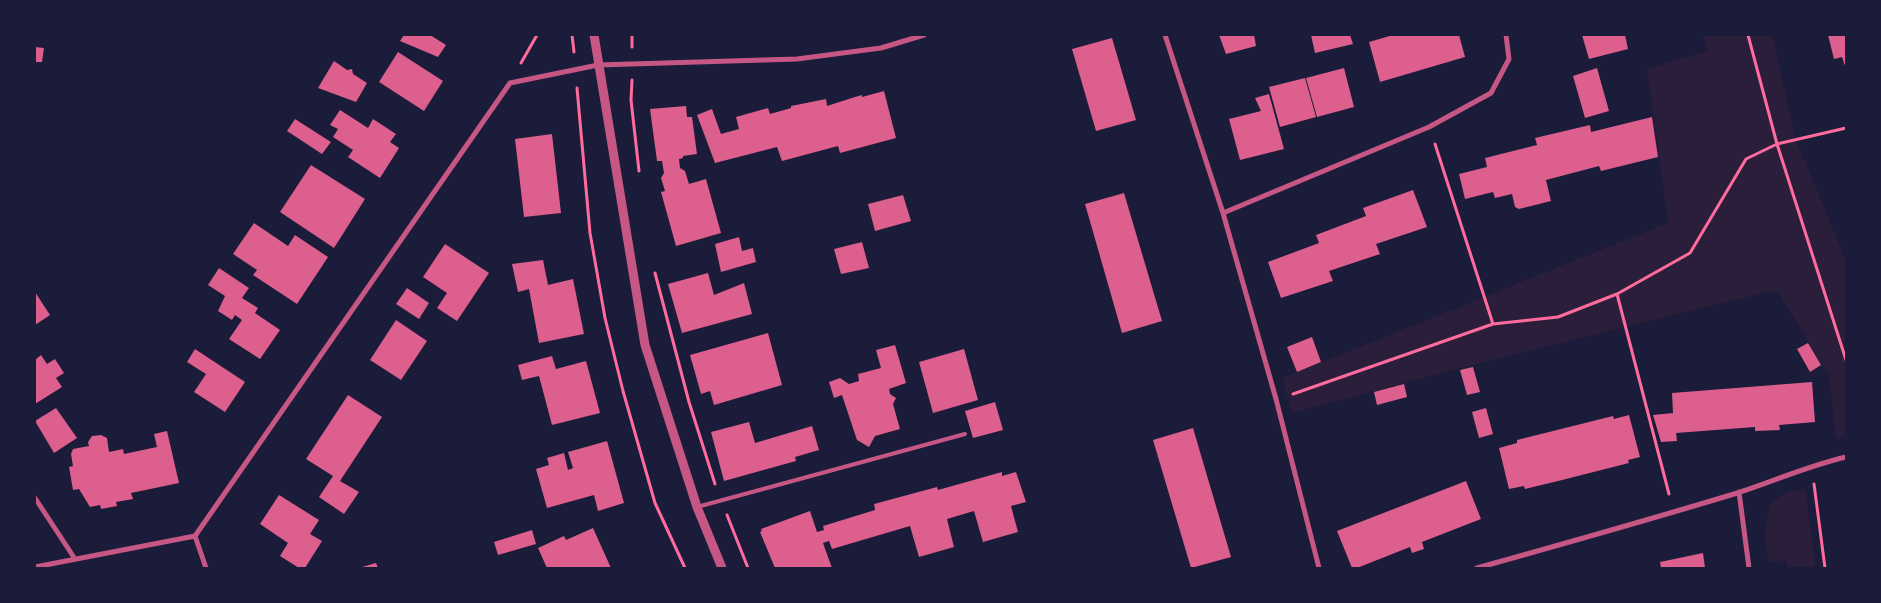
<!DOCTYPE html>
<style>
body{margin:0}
#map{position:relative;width:1881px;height:603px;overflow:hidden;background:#1b1b3a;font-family:Lato,sans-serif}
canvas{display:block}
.frame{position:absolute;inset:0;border:36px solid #1b1b3a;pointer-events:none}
</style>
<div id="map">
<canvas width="1881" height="603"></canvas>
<div class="frame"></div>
</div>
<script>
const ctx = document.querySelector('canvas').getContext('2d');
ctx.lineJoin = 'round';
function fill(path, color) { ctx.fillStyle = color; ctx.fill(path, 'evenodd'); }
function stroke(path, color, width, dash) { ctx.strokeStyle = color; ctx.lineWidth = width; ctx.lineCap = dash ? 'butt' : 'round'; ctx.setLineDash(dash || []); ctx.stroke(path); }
fill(new Path2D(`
 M 1703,35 L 1772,35 L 1796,140 L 1846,260 L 1846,437 L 1836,439 L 1829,376 L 1777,290 L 1491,360 L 1292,413 L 1282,378 L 1668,223 L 1647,69 L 1707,51 Z
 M 1805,489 L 1816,568 L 1788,568 L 1786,560 L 1769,563 L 1765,536 L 1769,504 L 1788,492 Z`), '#2a1e3b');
fill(new Path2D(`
 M 404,35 L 430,35 L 446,45 L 438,57 L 400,41 Z
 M 1219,35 L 1254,35 L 1256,46 L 1226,54 Z
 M 1311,35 L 1350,35 L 1353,44 L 1315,53 Z
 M 1393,35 L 1459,35 L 1465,57 L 1380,82 L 1369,42 Z
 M 1582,35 L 1625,35 L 1628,49 L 1589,59 Z
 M 1828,35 L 1846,35 L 1846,69 L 1842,57 L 1834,59 Z
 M 1112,38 L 1136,120 L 1096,131 L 1072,49 Z
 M 35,47 L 44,48 L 42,62 L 35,62 Z
 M 398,52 L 443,81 L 424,111 L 379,82 Z
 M 334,61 L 347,70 L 352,69 L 353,74 L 367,83 L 356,102 L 318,88 Z
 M 1344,68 L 1354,107 L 1317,117 L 1306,78 Z
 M 1597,68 L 1609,111 L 1585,118 L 1573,76 Z
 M 1305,78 L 1316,117 L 1280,127 L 1269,87 Z
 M 884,91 L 896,138 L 840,153 L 838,146 L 782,161 L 777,147 L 715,163 L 697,115 L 712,109 L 721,134 L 739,129 L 736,117 L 768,108 L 770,114 L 791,108 L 791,106 L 826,99 L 827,106 L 855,97 L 862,95 L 862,97 Z
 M 1269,94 L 1284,149 L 1240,160 L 1229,119 L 1261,111 L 1255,98 Z
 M 686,106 L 687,117 L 692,117 L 697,154 L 683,156 L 683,158 L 679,159 L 680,168 L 685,171 L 689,184 L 706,179 L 721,233 L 676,246 L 661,192 L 665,191 L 661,178 L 664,173 L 662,161 L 657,161 L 650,109 Z
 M 340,110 L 368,128 L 373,119 L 396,134 L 390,142 L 399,148 L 380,178 L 348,157 L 353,150 L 333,137 L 338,129 L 330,125 Z
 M 1652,117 L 1658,157 L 1601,171 L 1599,166 L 1546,180 L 1551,201 L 1519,209 L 1515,207 L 1512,194 L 1495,198 L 1493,192 L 1465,199 L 1459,174 L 1487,167 L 1485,158 L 1537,145 L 1535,138 L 1590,125 L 1591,132 Z
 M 295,119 L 331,142 L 322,154 L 287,131 Z
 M 552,134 L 561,213 L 524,217 L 515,139 Z
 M 311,165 L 365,199 L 334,248 L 280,212 Z
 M 1413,190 L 1427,227 L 1376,244 L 1380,254 L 1329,271 L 1333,281 L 1281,298 L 1268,262 L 1319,243 L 1316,235 L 1366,216 L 1363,208 Z
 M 1124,193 L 1162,321 L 1122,333 L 1085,204 Z
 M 903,195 L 911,221 L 875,231 L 868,204 Z
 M 254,223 L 288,246 L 295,235 L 328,257 L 297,304 L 253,275 L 257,270 L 233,254 Z
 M 739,237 L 742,251 L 753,248 L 756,262 L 721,272 L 715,244 Z
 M 862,242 L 869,268 L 841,274 L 834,249 Z
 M 445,244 L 489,273 L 457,321 L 437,308 L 447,293 L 423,277 Z
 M 543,260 L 548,285 L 573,279 L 584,334 L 539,343 L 529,289 L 518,292 L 512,264 Z
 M 219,268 L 249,288 L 242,298 L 258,308 L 255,313 L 280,330 L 260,359 L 229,339 L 242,320 L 235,315 L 232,320 L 218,311 L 225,296 L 208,285 Z
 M 708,273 L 714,295 L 744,283 L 752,314 L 682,333 L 668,284 Z
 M 407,288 L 429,303 L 419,319 L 396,304 Z
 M 35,292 L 50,315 L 35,325 Z
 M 396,320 L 427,341 L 401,380 L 370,360 Z
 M 768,333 L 782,385 L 714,405 L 710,391 L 701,394 L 690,355 Z
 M 1312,337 L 1321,362 L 1297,372 L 1287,347 Z
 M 1808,343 L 1821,365 L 1810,372 L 1797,349 Z
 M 895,345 L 906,383 L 889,389 L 890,394 L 896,398 L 893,404 L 900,429 L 875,436 L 869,447 L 857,440 L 842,395 L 834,398 L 829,382 L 840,378 L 849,384 L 859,381 L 858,374 L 881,368 L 876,350 Z
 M 195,349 L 245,382 L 225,412 L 194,392 L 206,374 L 187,362 Z
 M 964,349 L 978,400 L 933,413 L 919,362 Z
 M 41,355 L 47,364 L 55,359 L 64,373 L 56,378 L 62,387 L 35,404 L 35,360 Z
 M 552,356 L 556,369 L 586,361 L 600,413 L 552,425 L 539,376 L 522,380 L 518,365 Z
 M 1473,367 L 1480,392 L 1467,395 L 1460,370 Z
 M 1812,382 L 1815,422 L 1779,425 L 1780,430 L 1755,431 L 1755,427 L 1676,433 L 1677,441 L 1661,442 L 1653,415 L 1673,413 L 1672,393 Z
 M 1404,384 L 1407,397 L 1377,405 L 1374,392 Z
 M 348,395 L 382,417 L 340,481 L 359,492 L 344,514 L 319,497 L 333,476 L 306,459 Z
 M 995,402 L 1003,430 L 973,438 L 965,411 Z
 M 56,408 L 77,438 L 54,453 L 35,421 Z
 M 1486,408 L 1493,434 L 1479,438 L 1472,412 Z
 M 1629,415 L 1640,457 L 1628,460 L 1629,463 L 1558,481 L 1525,489 L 1524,486 L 1509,489 L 1499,448 L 1517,443 L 1517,440 L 1613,416 L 1614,419 Z
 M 749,422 L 755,443 L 812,426 L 819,450 L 795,457 L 796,461 L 724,481 L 711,432 Z
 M 1193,428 L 1231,557 L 1191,568 L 1153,440 Z
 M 167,431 L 179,483 L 131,493 L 133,499 L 116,502 L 117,506 L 101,509 L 100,505 L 90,507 L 79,489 L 73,490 L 69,467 L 73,466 L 71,454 L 73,449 L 89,446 L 88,442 L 92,436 L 101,435 L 107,438 L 109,452 L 123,449 L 124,454 L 157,447 L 154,434 Z
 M 607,441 L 624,503 L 598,511 L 594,495 L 547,508 L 536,469 L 549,465 L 547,458 L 564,453 L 568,470 L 573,468 L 568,452 Z
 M 1002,472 L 1002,476 L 1016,472 L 1026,502 L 1011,506 L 1018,532 L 983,542 L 974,511 L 947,519 L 954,547 L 919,557 L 910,526 L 832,549 L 829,541 L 823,543 L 832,568 L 775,568 L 760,532 L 762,531 L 761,529 L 810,511 L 817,532 L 824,530 L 823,526 L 875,510 L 874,504 L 937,487 L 938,490 Z
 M 1466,481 L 1481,519 L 1422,542 L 1424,549 L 1412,553 L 1410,547 L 1357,568 L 1352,568 L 1337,531 Z
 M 279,495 L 319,520 L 310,534 L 322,541 L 305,568 L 299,568 L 280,556 L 288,543 L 260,524 Z
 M 593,528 L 611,568 L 547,568 L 538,548 L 564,536 L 566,540 Z
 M 532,530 L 536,544 L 498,555 L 494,542 Z
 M 1703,553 L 1705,568 L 1661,568 L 1660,562 Z
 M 376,563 L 378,568 L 362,568 L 362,567 Z`), '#dd5f8e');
stroke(new Path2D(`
 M 572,35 L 574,52
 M 632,35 L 632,47
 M 1748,35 L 1777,144 L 1846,360
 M 521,63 L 537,35
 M 632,80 L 631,100 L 639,171
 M 577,88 L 590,233 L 605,318 L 623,391 L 655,503 L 685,568
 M 1435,144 L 1493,324
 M 655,273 L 689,402 L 715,484
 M 1617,294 L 1669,494
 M 1293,394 L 1493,324 L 1558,317 L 1617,294 L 1690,253 L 1746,159 L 1777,144 L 1846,128
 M 1814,484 L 1825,568
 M 727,515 L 748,568`), '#ff6b9d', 3);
stroke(new Path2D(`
 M 697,507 L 965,434`), '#c65784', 4);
stroke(new Path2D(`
 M 1165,35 L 1223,213 L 1276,399 L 1319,568
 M 1223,213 L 1429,127 L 1491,93 L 1509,59 L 1506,35
 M 1739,492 L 1749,568
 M 35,498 L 75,559
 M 195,536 L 510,83 L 598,65 L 797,59 L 881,48 L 924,35
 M 195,536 L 206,568
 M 35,567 L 195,536
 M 1477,568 C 1563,544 1648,520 1734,494 C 1772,482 1807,466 1846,457`), '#c65784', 5);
stroke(new Path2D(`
 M 594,35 L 645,345 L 697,507 L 722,568`), '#c65784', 9);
</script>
